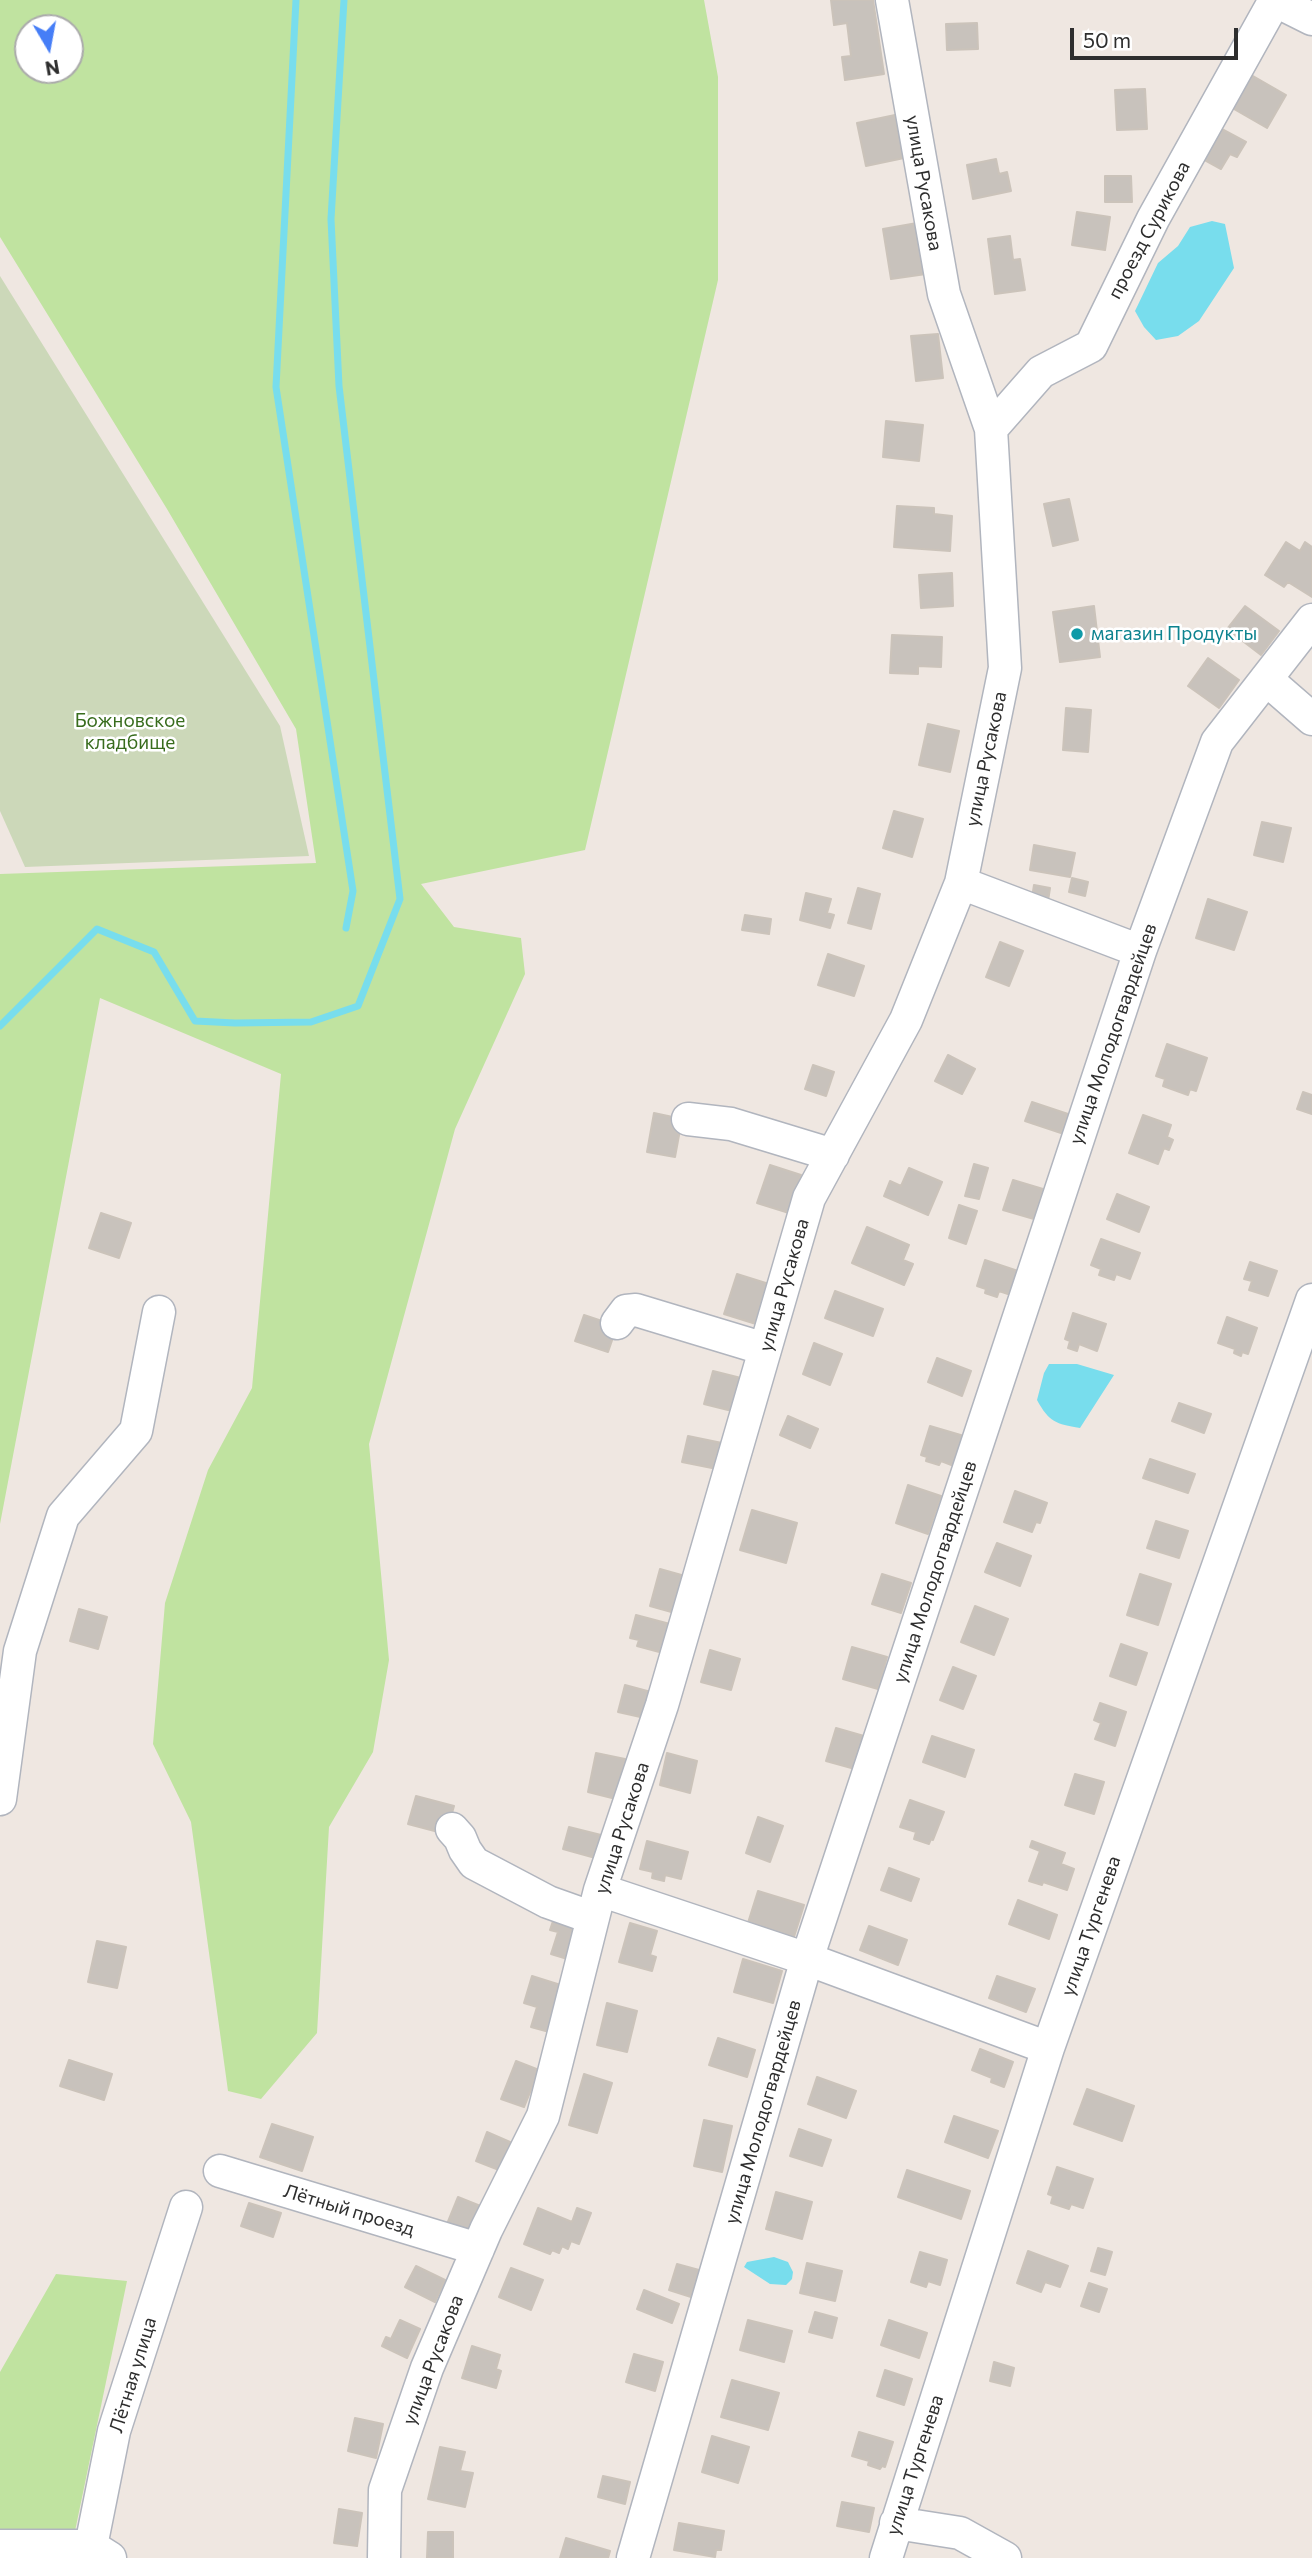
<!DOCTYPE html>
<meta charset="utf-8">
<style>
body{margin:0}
#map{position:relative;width:1312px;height:2558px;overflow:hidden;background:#efe7e1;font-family:Commissioner,sans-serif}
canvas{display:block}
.north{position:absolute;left:14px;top:14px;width:70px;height:70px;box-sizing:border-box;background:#fff;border:2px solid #ababab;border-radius:50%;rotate:170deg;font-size:19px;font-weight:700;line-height:28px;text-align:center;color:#2e2e2e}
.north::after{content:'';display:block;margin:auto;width:24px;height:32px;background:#467ef7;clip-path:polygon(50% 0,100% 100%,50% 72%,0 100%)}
.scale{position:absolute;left:1070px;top:28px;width:168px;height:32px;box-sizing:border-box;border:4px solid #2e2e2e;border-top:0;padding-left:9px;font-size:21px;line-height:24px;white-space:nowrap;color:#2e2e2e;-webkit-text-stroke:5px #fff;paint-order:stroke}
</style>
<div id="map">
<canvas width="1312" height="2558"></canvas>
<div class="north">N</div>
<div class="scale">50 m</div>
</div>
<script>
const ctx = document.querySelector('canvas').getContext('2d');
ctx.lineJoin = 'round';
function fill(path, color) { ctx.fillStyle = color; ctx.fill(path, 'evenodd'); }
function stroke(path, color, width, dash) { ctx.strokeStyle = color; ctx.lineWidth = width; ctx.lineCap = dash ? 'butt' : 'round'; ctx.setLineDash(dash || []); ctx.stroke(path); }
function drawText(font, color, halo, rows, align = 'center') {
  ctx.font = font + ' Commissioner,sans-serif'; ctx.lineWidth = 5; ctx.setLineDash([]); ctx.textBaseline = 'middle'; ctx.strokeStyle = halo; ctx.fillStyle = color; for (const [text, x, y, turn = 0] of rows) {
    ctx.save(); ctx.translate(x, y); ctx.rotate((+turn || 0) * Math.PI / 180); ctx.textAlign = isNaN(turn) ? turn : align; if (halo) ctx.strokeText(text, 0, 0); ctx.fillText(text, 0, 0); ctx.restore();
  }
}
fill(new Path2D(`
 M 0,0 L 704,0 L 718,77 L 718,280 L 585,850 L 421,884 L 454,927 L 521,938 L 525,974 L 455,1129 L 369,1444 L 389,1660 L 373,1752 L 329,1827 L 317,2033 L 261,2099 L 228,2091 L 191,1822 L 153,1744 L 165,1603 L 208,1470 L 252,1388 L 281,1074 L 100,998 L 0,1524 L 0,874 L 316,863 L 296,729 L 167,509 L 0,237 ZM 70,28 L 70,70 L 28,70 L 28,28 Z
 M 56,2274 L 127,2281 L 75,2531 L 0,2530 L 0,2372 Z`), '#c0e3a0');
fill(new Path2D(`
 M 0,276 L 280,726 L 309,856 L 25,867 L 0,811 Z`), '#ccd8b9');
fill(new Path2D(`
 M 1212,221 L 1225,224 L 1234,268 L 1199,321 L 1178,336 L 1156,340 L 1144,327 L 1135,311 L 1158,263 L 1178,246 L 1190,227 Z
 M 1049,1364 L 1077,1364 L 1114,1375 L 1080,1428 C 1056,1424 1049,1422 1037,1400 L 1044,1373 Z
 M 774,2257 L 788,2262 L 793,2272 L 792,2279 L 786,2285 L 770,2284 L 744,2267 L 747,2262 Z`), '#78dded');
stroke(new Path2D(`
 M 296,0 L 276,387 L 353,891 L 346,928
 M 0,1026 L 97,929 L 154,952 L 195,1021 L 235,1023 L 311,1022 L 358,1006 L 400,899 L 339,386 L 331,219 L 344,0`), '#78dded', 7);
const building = new Path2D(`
 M 831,0 L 873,0 L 884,74 L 845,80 L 842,57 L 851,56 L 847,23 L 834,25 Z
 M 977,23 L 978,49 L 947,50 L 946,24 Z
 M 1246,72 L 1286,95 L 1267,128 L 1227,105 Z
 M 1145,89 L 1147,129 L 1117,130 L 1115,90 Z
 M 895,115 L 904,158 L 866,166 L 857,123 Z
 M 1218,127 L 1246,142 L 1237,157 L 1230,154 L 1221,169 L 1201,158 Z
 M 996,159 L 999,174 L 1007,172 L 1011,191 L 973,199 L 967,165 Z
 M 1105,176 L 1131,176 L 1132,202 L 1105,202 Z
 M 1077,212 L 1110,217 L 1105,250 L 1072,245 Z
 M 917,223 L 926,274 L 891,279 L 883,229 Z
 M 1010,236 L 1013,260 L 1020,259 L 1025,290 L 995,294 L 988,239 Z
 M 938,334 L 943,378 L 916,381 L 911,336 Z
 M 886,421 L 923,425 L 919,461 L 883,457 Z
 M 1069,499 L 1078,540 L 1053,546 L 1044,504 Z
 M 897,506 L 934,508 L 934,514 L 952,516 L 950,551 L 894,547 Z
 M 1286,542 L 1300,551 L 1305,542 L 1312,547 L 1312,597 L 1288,582 L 1284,587 L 1265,575 Z
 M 952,573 L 953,606 L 921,608 L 919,575 Z
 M 1094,606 L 1100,657 L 1060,662 L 1053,612 Z
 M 1245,606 L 1279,631 L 1261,655 L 1227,629 Z
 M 892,635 L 942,637 L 941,667 L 918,666 L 918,674 L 890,673 Z
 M 1208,658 L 1239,680 L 1219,708 L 1188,686 Z
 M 1066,708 L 1091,710 L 1088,752 L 1063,750 Z
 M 928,724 L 959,731 L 950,772 L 919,765 Z
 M 894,811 L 923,819 L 912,857 L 883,848 Z
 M 1262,822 L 1291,828 L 1283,862 L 1254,855 Z
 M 1034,845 L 1075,853 L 1070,877 L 1030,870 Z
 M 1072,878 L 1088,882 L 1085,896 L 1069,892 Z
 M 1034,885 L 1050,888 L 1048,901 L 1032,898 Z
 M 858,888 L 880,894 L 871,929 L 848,923 Z
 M 806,893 L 831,899 L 827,913 L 834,915 L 830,928 L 800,920 Z
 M 1208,899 L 1247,912 L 1234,950 L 1196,938 Z
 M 745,915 L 771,919 L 769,934 L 742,930 Z
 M 1000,942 L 1023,951 L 1009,986 L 986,977 Z
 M 828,954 L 864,966 L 854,996 L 818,985 Z
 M 1167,1044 L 1207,1058 L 1196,1091 L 1190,1089 L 1188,1095 L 1163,1086 L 1165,1079 L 1156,1076 Z
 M 948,1055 L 975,1069 L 962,1094 L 935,1081 Z
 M 813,1065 L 834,1072 L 826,1096 L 805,1089 Z
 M 1303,1092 L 1312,1095 L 1312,1114 L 1297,1109 Z
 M 1032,1102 L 1068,1114 L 1061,1133 L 1025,1121 Z
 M 654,1113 L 682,1119 L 675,1157 L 647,1152 Z
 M 1143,1115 L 1171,1125 L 1167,1137 L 1173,1140 L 1169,1150 L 1164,1148 L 1158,1164 L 1129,1153 Z
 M 974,1164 L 988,1168 L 979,1199 L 965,1196 Z
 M 770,1165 L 801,1175 L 789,1213 L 757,1203 Z
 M 909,1168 L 942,1182 L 928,1215 L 884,1196 L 890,1181 L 901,1186 Z
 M 1013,1180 L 1043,1189 L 1034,1219 L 1003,1210 Z
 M 1117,1194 L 1149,1207 L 1139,1232 L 1107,1219 Z
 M 959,1205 L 977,1211 L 966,1244 L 949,1238 Z
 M 101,1213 L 131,1223 L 119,1258 L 89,1248 Z
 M 867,1227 L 909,1245 L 903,1260 L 913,1264 L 904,1285 L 852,1263 Z
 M 1101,1239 L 1140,1253 L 1130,1279 L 1116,1274 L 1114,1280 L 1099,1275 L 1101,1269 L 1091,1265 Z
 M 985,1260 L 1018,1271 L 1011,1295 L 999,1291 L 997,1297 L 985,1293 L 986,1289 L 977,1286 Z
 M 1250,1262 L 1277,1271 L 1268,1296 L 1249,1290 L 1252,1281 L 1244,1279 Z
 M 737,1274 L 769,1284 L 756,1324 L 724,1314 Z
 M 835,1291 L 883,1309 L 873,1336 L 825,1318 Z
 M 1073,1313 L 1106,1324 L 1097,1351 L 1079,1344 L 1077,1351 L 1068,1348 L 1070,1341 L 1065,1339 Z
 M 584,1315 L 617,1326 L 608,1352 L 575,1341 Z
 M 1227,1317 L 1257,1328 L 1248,1354 L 1242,1352 L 1241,1356 L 1234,1353 L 1235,1349 L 1218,1343 Z
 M 814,1343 L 842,1354 L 830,1385 L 803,1374 Z
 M 937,1358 L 971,1371 L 962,1396 L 928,1382 Z
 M 713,1371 L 741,1378 L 732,1411 L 704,1404 Z
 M 1179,1403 L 1211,1414 L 1204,1433 L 1172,1421 Z
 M 788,1416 L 818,1429 L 810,1448 L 780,1435 Z
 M 930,1426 L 964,1436 L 954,1466 L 941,1461 L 939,1465 L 926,1461 L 927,1457 L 921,1455 Z
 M 688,1436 L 722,1443 L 717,1469 L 682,1462 Z
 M 1150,1459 L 1195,1474 L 1188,1493 L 1143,1478 Z
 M 908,1485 L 941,1496 L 928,1534 L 896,1523 Z
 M 1015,1491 L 1047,1503 L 1040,1523 L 1036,1522 L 1032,1532 L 1004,1522 Z
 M 752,1510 L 797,1523 L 786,1563 L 740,1550 Z
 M 1156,1521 L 1188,1531 L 1179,1558 L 1147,1548 Z
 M 997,1543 L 1031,1556 L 1020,1586 L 985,1572 Z
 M 660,1569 L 685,1576 L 675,1613 L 650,1606 Z
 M 882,1574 L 911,1583 L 901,1613 L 872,1604 Z
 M 1140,1574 L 1171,1584 L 1158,1625 L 1127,1615 Z
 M 975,1606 L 1008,1619 L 994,1655 L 961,1642 Z
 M 79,1609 L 107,1617 L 98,1649 L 70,1641 Z
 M 636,1615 L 670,1624 L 663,1653 L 637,1646 L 639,1640 L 630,1638 Z
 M 1121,1644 L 1147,1653 L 1136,1685 L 1110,1676 Z
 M 852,1647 L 887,1657 L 878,1689 L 843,1679 Z
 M 710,1650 L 740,1659 L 731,1690 L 701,1682 Z
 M 953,1667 L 976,1676 L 963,1709 L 940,1700 Z
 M 625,1685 L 651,1692 L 645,1718 L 618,1712 Z
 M 1100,1703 L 1126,1712 L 1115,1746 L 1095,1739 L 1101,1723 L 1094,1720 Z
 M 836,1728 L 864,1736 L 855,1769 L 826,1761 Z
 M 932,1736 L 974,1750 L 965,1777 L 923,1762 Z
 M 596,1753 L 625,1759 L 616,1799 L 588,1792 Z
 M 667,1753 L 697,1761 L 690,1793 L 660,1785 Z
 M 1075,1774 L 1104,1782 L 1094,1814 L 1065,1805 Z
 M 416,1796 L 454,1806 L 446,1834 L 408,1824 Z
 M 910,1800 L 944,1812 L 933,1840 L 931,1839 L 929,1844 L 914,1839 L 916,1832 L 900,1827 Z
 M 758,1817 L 783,1826 L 770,1862 L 746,1853 Z
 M 569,1827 L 605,1836 L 599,1859 L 563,1849 Z
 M 647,1841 L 688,1852 L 681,1879 L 665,1875 L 664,1881 L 652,1878 L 653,1872 L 640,1869 Z
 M 1032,1841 L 1065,1853 L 1061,1864 L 1074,1869 L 1067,1890 L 1043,1882 L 1042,1885 L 1029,1881 L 1040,1851 L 1030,1847 Z
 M 889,1868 L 919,1879 L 911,1901 L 881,1890 Z
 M 758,1891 L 804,1905 L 793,1940 L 747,1926 Z
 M 1018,1900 L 1057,1915 L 1049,1939 L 1009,1924 Z
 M 554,1918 L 584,1927 L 574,1961 L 551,1954 L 558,1932 L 550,1930 Z
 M 630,1923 L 657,1931 L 650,1955 L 656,1957 L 652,1971 L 619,1962 Z
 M 869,1926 L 907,1940 L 898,1965 L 860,1950 Z
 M 97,1941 L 126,1947 L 117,1988 L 88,1982 Z
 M 743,1959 L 782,1971 L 773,2003 L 734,1992 Z
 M 532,1976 L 567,1987 L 553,2033 L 531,2027 L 537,2007 L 524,2003 Z
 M 997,1976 L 1035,1989 L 1026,2012 L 989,1998 Z
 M 607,2003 L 637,2011 L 627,2052 L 597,2045 Z
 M 718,2038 L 755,2050 L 747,2077 L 709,2065 Z
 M 980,2049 L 1013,2062 L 1004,2087 L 991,2082 L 992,2078 L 972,2070 Z
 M 69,2060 L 112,2074 L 104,2100 L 60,2086 Z
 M 516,2061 L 539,2070 L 524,2107 L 501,2099 Z
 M 584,2074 L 612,2083 L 597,2133 L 569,2125 Z
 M 817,2077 L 856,2091 L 846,2118 L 808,2104 Z
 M 1087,2089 L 1134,2106 L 1122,2141 L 1074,2124 Z
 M 954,2116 L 998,2131 L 988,2158 L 945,2142 Z
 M 704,2120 L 732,2126 L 722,2172 L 694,2166 Z
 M 272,2124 L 313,2137 L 302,2171 L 260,2157 Z
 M 799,2129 L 831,2140 L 822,2166 L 790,2156 Z
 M 487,2132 L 510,2142 L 499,2170 L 476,2161 Z
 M 1057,2167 L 1093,2179 L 1083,2208 L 1071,2204 L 1069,2209 L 1051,2203 L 1053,2196 L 1048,2194 Z
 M 907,2170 L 970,2191 L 961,2219 L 898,2197 Z
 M 776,2192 L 812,2202 L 802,2239 L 766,2229 Z
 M 458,2197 L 483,2207 L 469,2239 L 445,2229 Z
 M 249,2203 L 281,2213 L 273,2237 L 241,2226 Z
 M 538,2208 L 572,2222 L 577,2208 L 591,2213 L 579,2244 L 571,2241 L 568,2249 L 562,2246 L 559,2253 L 552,2250 L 550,2254 L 524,2244 Z
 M 1098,2248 L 1112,2252 L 1105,2275 L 1091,2271 Z
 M 1028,2251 L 1068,2266 L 1060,2287 L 1045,2282 L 1041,2292 L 1017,2283 Z
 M 920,2252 L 947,2260 L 940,2285 L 928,2281 L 926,2287 L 911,2282 Z
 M 807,2263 L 842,2271 L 835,2301 L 800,2293 Z
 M 677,2264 L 699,2270 L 691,2297 L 669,2290 Z
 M 416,2266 L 445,2280 L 435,2302 L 405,2287 Z
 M 511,2268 L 543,2280 L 531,2310 L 499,2297 Z
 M 1089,2283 L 1107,2289 L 1099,2312 L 1081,2306 Z
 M 644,2290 L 679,2304 L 672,2323 L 637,2309 Z
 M 815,2312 L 837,2318 L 832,2338 L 809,2332 Z
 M 400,2320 L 420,2329 L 407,2358 L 382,2346 L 386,2337 L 391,2339 Z
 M 748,2320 L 792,2331 L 784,2362 L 740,2350 Z
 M 889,2320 L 927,2333 L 919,2358 L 881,2345 Z
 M 472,2346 L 500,2355 L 496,2369 L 501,2371 L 496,2388 L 462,2378 Z
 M 634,2354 L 663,2362 L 655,2391 L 626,2382 Z
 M 994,2362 L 1014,2368 L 1010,2386 L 990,2381 Z
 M 885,2370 L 912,2379 L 904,2405 L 877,2396 Z
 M 732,2380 L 779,2393 L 768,2430 L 721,2417 Z
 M 355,2418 L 383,2424 L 376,2458 L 348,2451 Z
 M 859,2432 L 893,2442 L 885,2467 L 882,2466 L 880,2469 L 868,2465 L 869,2461 L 852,2456 Z
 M 712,2436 L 749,2447 L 738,2483 L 702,2472 Z
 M 440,2447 L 465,2452 L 460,2471 L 473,2473 L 465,2507 L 428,2499 Z
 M 603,2476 L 630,2482 L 625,2504 L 598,2497 Z
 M 842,2502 L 874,2508 L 869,2532 L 837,2526 Z
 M 339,2509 L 362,2513 L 357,2546 L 334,2543 Z
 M 679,2523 L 724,2531 L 721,2550 L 716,2550 L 715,2557 L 674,2550 Z
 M 428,2532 L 453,2532 L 453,2558 L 427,2558 Z
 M 566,2538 L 610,2551 L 608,2558 L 560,2558 Z`);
fill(building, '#c8c2bc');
stroke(building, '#cbc3ba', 2);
const minor = new Path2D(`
 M 1274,0 L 1312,19
 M 991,429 L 1041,372 L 1091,346 L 1153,219 L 1275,0
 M 1266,679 L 1312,719
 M 961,883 L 1140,951
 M 688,1119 L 731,1124 L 833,1155
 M 617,1323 L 626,1311 L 636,1310 L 765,1349
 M 0,1799 L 20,1651 L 63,1516 L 136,1431 L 159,1312
 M 452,1829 L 460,1838 L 465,1850 L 474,1863 L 548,1902 L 593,1918
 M 600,1890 L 807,1959 L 1048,2048
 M 220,2171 L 478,2249
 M 896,2523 L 960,2533 L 1005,2558
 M 0,2546 L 91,2546 L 110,2558
 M 91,2546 L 114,2431 L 186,2207
 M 384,2558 L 385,2490 L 427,2368 L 486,2230 L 543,2116 L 600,1890 L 662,1705 L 809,1198 L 906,1020 L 961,883 L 1005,668 L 991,429 L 944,294 L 892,0
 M 633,2558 L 807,1959 L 1140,951 L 1217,742 L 1312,620
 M 886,2558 L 1048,2048 L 1312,1300`);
stroke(minor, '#b1b5be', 35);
stroke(minor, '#fff', 32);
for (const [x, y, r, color] of [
 [1077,634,7,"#0f9aa8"]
]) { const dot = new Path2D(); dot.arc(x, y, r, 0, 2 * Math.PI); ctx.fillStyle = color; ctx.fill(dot); stroke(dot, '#fff', 2.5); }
drawText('19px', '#2e2e2e', '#fff', [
 ["улица Русакова",924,183,80],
 ["проезд Сурикова",1149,230,-62],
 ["улица Русакова",986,759,-78],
 ["улица Молодогвардейцев",1113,1034,-71],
 ["улица Русакова",784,1285,-74],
 ["улица Молодогвардейцев",935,1572,-72],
 ["улица Русакова",622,1828,-72],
 ["улица Тургенева",1091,1926,-71],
 ["улица Молодогвардейцев",763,2112,-74],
 ["Лётный проезд",349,2210,17],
 ["улица Русакова",433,2360,-69],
 ["Лётная улица",133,2375,-73],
 ["улица Тургенева",915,2465,-72]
]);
drawText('19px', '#0d838f', '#fff', [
 ["магазин Продукты",1091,634]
], 'left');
drawText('19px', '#386c1d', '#fff', [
 ["Божновское",130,721],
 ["кладбище",130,743]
]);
</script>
